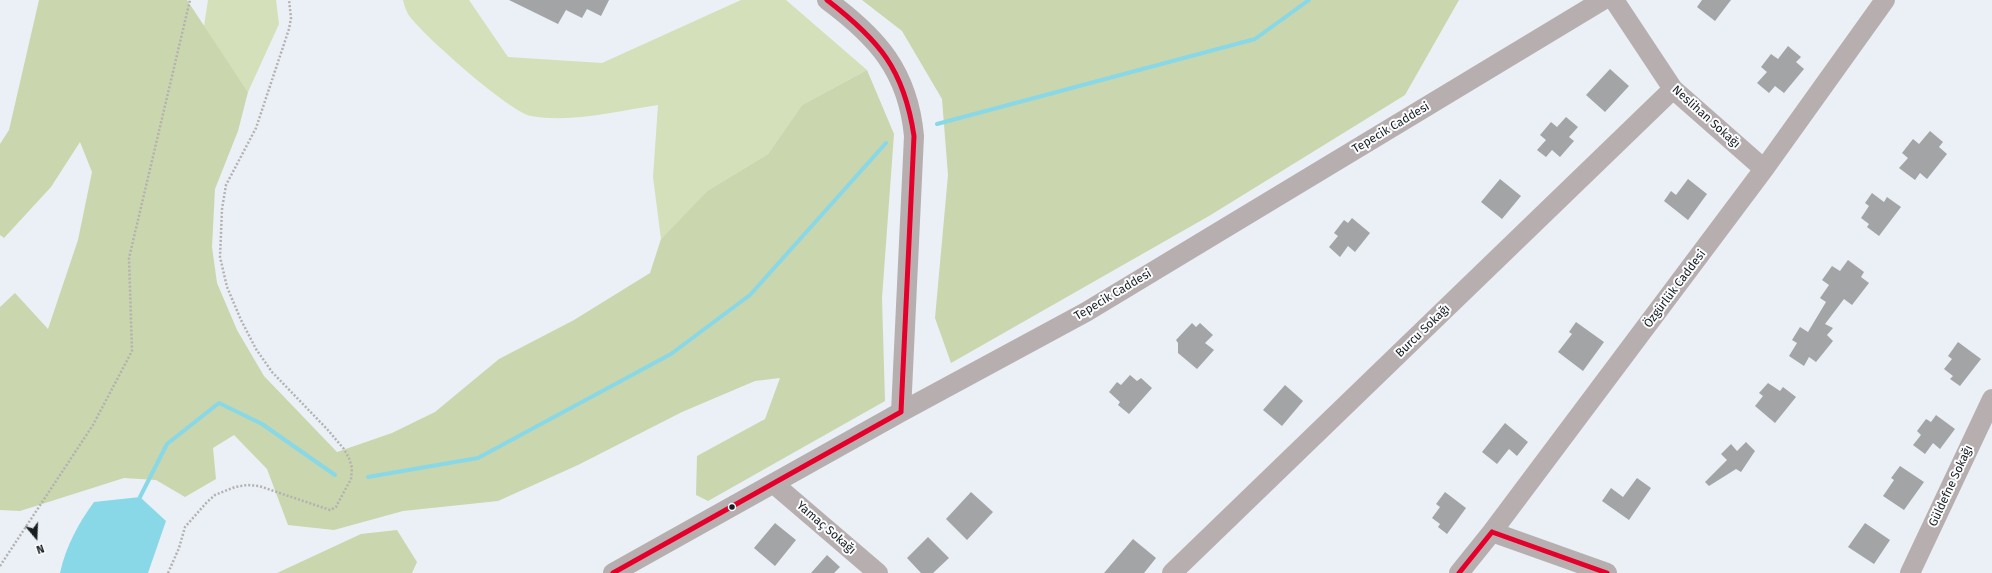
<!DOCTYPE html>
<meta charset="utf-8">
<style>
body{margin:0}
#map{position:relative;width:1992px;height:573px;overflow:hidden;background:#eaf0f5;font-family:"Fira Sans",sans-serif}
canvas{display:block}
.north{position:absolute;left:16px;top:517px;width:40px;height:40px;-webkit-text-stroke:3px #fafcfe;paint-order:stroke;rotate:161deg;font-size:11px;font-weight:700;line-height:16px;text-align:center;color:#1a1e21}
.north::after{content:'';display:block;margin:auto;width:14px;height:18px;background:#1a1e21;clip-path:polygon(50% 0,100% 100%,50% 72%,0 100%)}
</style>
<div id="map">
<canvas width="1992" height="573"></canvas>
<div class="north">N</div>
</div>
<script>
const ctx = document.querySelector('canvas').getContext('2d');
ctx.lineJoin = 'round';
function fill(path, color) { ctx.fillStyle = color; ctx.fill(path, 'evenodd'); }
function stroke(path, color, width, dash) { ctx.strokeStyle = color; ctx.lineWidth = width; ctx.lineCap = dash ? 'butt' : 'round'; ctx.setLineDash(dash || []); ctx.stroke(path); }
function drawText(font, color, halo, rows, align = 'center') {
  ctx.font = font + ' "Fira Sans",sans-serif'; ctx.lineWidth = 4; ctx.setLineDash([]); ctx.textBaseline = 'middle'; ctx.strokeStyle = halo; ctx.fillStyle = color; for (const [text, x, y, turn = 0] of rows) {
    ctx.save(); ctx.translate(x, y); ctx.rotate((+turn || 0) * Math.PI / 180); ctx.textAlign = isNaN(turn) ? turn : align; if (halo) ctx.strokeText(text, 0, 0); ctx.fillText(text, 0, 0); ctx.restore();
  }
}
fill(new Path2D(`
 M 208,0 L 276,0 L 279,24 L 248,92 L 204,26 Z
 M 403,0 L 469,0 L 508,57 L 602,63 L 741,0 L 786,0 L 867,70 L 802,105 L 768,154 L 707,191 L 661,239 L 653,177 L 658,105 C 617,111 573,123 531,116 C 511,113 420,33 408,14 C 406,10 404,5 403,0 Z`), '#d3e0b9');
fill(new Path2D(`
 M 39,0 L 187,0 L 248,92 L 238,131 L 215,189 L 212,247 L 217,283 L 237,330 L 264,376 L 337,452 L 392,433 L 435,412 L 499,359 L 574,320 L 650,273 L 661,239 L 707,191 L 768,154 L 802,105 L 867,70 L 894,134 L 882,298 L 885,401 L 708,501 L 696,495 L 697,456 L 765,419 L 780,378 L 755,381 L 682,412 L 578,465 L 498,501 L 403,511 L 334,530 L 288,525 L 267,469 L 234,435 L 213,448 L 216,479 L 185,497 L 156,480 L 124,478 L 20,511 L 0,510 L 0,307 L 15,293 L 48,329 L 78,240 L 92,172 L 80,142 L 51,187 L 4,238 L 0,235 L 0,144 L 9,130 Z
 M 862,0 L 1459,0 L 1405,95 L 1209,216 L 951,363 L 935,318 L 948,175 L 942,99 L 902,31 Z
 M 397,530 L 417,562 L 412,573 L 277,573 L 361,534 Z`), '#cad6ad');
fill(new Path2D(`
 M 140,497 L 166,521 L 148,573 L 60,573 C 66,546 78,524 94,502 Z`), '#89d8e7');
stroke(new Path2D(`
 M 937,124 L 1255,39 L 1309,0
 M 368,477 L 478,458 L 671,354 L 750,295 L 886,143
 M 140,497 L 167,444 L 219,403 L 262,424 L 335,475`), '#89d8e7', 4);
fill(new Path2D(`
 M 509,0 L 609,0 L 601,16 L 587,9 L 582,18 L 566,10 L 558,24 Z
 M 1702,0 L 1731,0 L 1715,21 L 1697,7 Z
 M 1788,46 L 1801,57 L 1796,62 L 1804,69 L 1784,93 L 1775,86 L 1769,93 L 1757,83 L 1767,72 L 1761,67 L 1771,54 L 1778,59 Z
 M 1610,69 L 1629,86 L 1605,112 L 1586,95 Z
 M 1566,117 L 1578,127 L 1569,137 L 1574,141 L 1560,157 L 1552,150 L 1546,157 L 1537,150 L 1546,140 L 1540,135 L 1551,122 L 1557,127 Z
 M 1930,131 L 1943,142 L 1939,147 L 1947,154 L 1927,179 L 1920,173 L 1915,180 L 1899,168 L 1908,158 L 1902,153 L 1913,139 L 1919,144 Z
 M 1500,179 L 1521,196 L 1502,219 L 1481,202 Z
 M 1688,179 L 1707,194 L 1688,220 L 1664,201 L 1671,191 L 1676,195 Z
 M 1872,193 L 1884,202 L 1887,197 L 1901,207 L 1879,236 L 1867,227 L 1869,224 L 1861,218 L 1869,206 L 1865,203 Z
 M 1352,218 L 1370,233 L 1355,252 L 1348,246 L 1340,257 L 1329,247 L 1338,236 L 1334,233 L 1344,220 L 1348,223 Z
 M 1848,260 L 1864,272 L 1861,277 L 1869,283 L 1852,305 L 1844,299 L 1825,324 L 1833,328 L 1827,335 L 1833,341 L 1816,362 L 1809,357 L 1804,366 L 1789,356 L 1797,343 L 1792,340 L 1800,327 L 1808,332 L 1826,302 L 1820,298 L 1829,285 L 1822,280 L 1832,266 L 1840,271 Z
 M 1576,322 L 1604,342 L 1583,371 L 1558,352 L 1572,334 L 1569,332 Z
 M 1192,323 L 1196,327 L 1200,323 L 1213,335 L 1205,343 L 1214,350 L 1197,369 L 1178,353 L 1178,343 L 1176,340 Z
 M 1958,342 L 1981,359 L 1960,386 L 1950,379 L 1953,376 L 1944,369 L 1952,359 L 1948,356 Z
 M 1130,375 L 1137,381 L 1141,378 L 1152,388 L 1129,414 L 1118,405 L 1120,402 L 1109,392 L 1117,382 L 1121,385 Z
 M 1768,383 L 1780,391 L 1783,387 L 1796,397 L 1775,423 L 1755,406 L 1763,396 L 1759,393 Z
 M 1285,385 L 1303,401 L 1282,426 L 1263,410 Z
 M 1936,415 L 1955,429 L 1940,449 L 1933,443 L 1925,454 L 1913,445 L 1921,435 L 1917,431 L 1926,419 L 1931,422 Z
 M 1505,423 L 1528,442 L 1517,456 L 1509,449 L 1497,464 L 1482,452 Z
 M 1746,442 L 1755,451 L 1741,472 L 1736,469 L 1709,486 L 1705,482 L 1727,460 L 1721,454 L 1731,444 L 1737,451 Z
 M 1900,466 L 1924,482 L 1904,510 L 1883,496 L 1894,480 L 1891,478 Z
 M 1637,478 L 1651,488 L 1629,520 L 1602,501 L 1611,488 L 1623,497 Z
 M 971,492 L 993,512 L 967,540 L 946,519 Z
 M 1445,492 L 1466,508 L 1447,534 L 1438,527 L 1440,524 L 1432,518 L 1440,507 L 1436,504 Z
 M 775,523 L 796,540 L 775,566 L 754,548 Z
 M 1865,523 L 1890,540 L 1874,564 L 1848,547 Z
 M 928,537 L 949,558 L 933,573 L 921,573 L 907,558 Z
 M 1133,539 L 1156,558 L 1144,573 L 1104,573 Z
 M 827,555 L 840,567 L 834,573 L 811,573 Z`), '#a3a4a6');
stroke(new Path2D(`
 M 0,566 L 93,425 L 132,351 L 129,258 L 190,0
 M 168,573 L 179,548 L 185,527 L 207,502 L 215,495 L 235,487 L 247,485 L 259,486 L 330,510 L 336,507 L 339,501 L 351,479 L 352,468 L 349,458 L 344,449 L 327,429 L 272,372 L 256,349 L 241,320 L 227,287 L 220,257 L 222,209 L 226,185 L 256,128 L 289,29 L 291,18 L 289,0`), '#b4b1b2', 2.5, [2, 2]);
stroke(new Path2D(`
 M 827,0 C 877,37 908,71 914,136 L 901,412
 M 1614,0 L 1673,89 L 1764,169
 M 774,484 L 878,573
 M 1492,532 L 1607,573
 M 613,573 L 901,412 L 1086,312 L 1603,0
 M 1172,573 L 1673,89
 M 1459,573 L 1492,532 L 1764,169 L 1885,0
 M 1910,573 L 1992,399`), '#b7afaf', 20);
stroke(new Path2D(`
 M 827,0 C 879,40 904,69 914,136 L 901,412
 M 1492,532 L 1607,573
 M 613,573 L 901,412
 M 1459,573 L 1492,532`), '#e4002b', 5);
for (const [x, y, r, color] of [
 [732,507,3.5,"#1a1e21"]
]) { const dot = new Path2D(); dot.arc(x, y, r, 0, 2 * Math.PI); ctx.fillStyle = color; ctx.fill(dot); stroke(dot, '#fafcfe', 1.5); }
drawText('12px', '#1a1e21', '#fafcfe', [
 ["Neslihan Sokağı",1706,117,42],
 ["Tepecik Caddesi",1391,128,-31],
 ["Özgürlük Caddesi",1675,289,-53],
 ["Tepecik Caddesi",1113,295,-31],
 ["Burcu Sokağı",1423,331,-44],
 ["Güldefne Sokağı",1951,486,-65],
 ["Yamaç Sokağı",826,528,41]
]);
</script>
